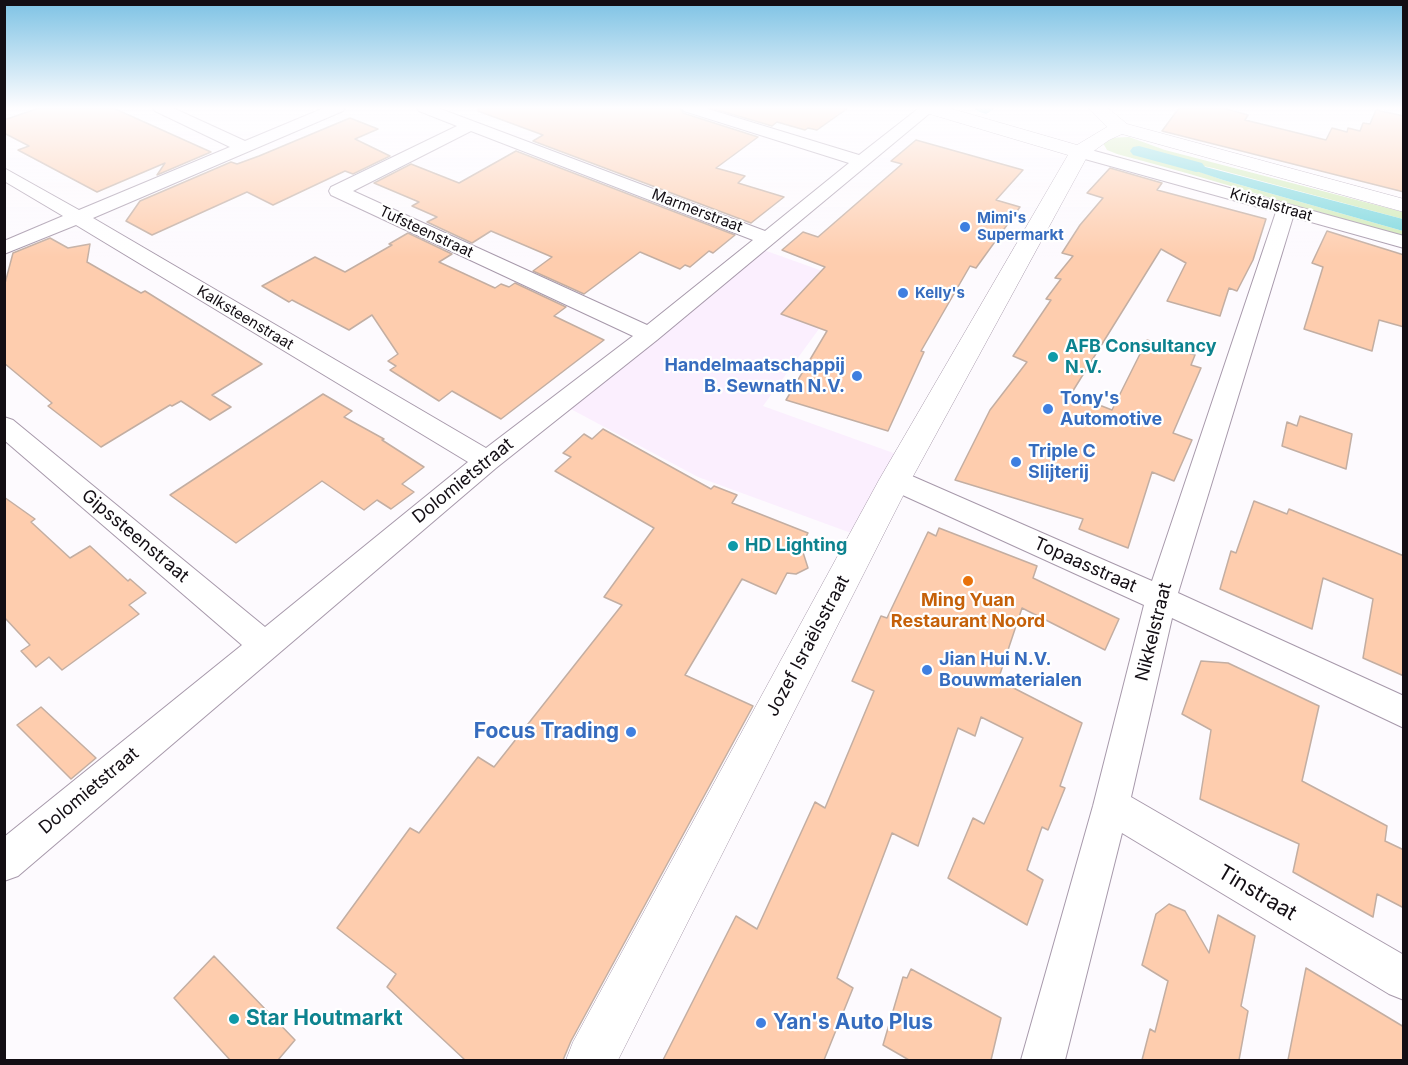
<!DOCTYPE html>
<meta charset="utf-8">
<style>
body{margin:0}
#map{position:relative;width:1408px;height:1065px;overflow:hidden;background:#fdfafe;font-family:Inter,sans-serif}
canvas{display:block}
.frame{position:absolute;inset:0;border:6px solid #130e14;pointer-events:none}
</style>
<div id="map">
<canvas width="1408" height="1065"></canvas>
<div class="frame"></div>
</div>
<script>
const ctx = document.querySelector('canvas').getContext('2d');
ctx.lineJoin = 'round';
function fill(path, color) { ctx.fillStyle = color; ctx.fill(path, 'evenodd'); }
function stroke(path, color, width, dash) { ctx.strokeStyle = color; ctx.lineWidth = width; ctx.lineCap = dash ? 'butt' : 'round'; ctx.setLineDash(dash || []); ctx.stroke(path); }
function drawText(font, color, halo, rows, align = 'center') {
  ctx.font = font + ' Inter,sans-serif'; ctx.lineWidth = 4.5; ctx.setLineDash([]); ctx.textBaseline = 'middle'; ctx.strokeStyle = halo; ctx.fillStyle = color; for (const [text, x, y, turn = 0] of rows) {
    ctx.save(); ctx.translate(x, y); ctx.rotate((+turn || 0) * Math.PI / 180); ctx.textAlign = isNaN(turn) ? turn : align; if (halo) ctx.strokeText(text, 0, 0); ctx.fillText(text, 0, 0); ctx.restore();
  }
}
fill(new Path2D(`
 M 761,249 L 853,282 L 763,406 L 899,455 L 851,533 L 698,477 L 567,407 Z`), '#fbeffe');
fill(new Path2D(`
 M 1129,137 L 1165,150 L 1403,212 L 1403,219 L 1213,168 L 1158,157 L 1223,180 L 1403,231 L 1403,237 C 1308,210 1213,179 1117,154 L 1107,150 L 1103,143 L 1107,138 Z`), '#d2ebb9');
fill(new Path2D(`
 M 1160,155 L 1403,219 L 1403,231 L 1223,180 L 1157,158 Z`), '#7ed8de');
fill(new Path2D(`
 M 975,108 L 993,108 L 994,109 L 986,114 L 977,111 Z
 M 1139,146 L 1202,163 L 1205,167 L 1202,171 L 1196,172 L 1133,155 L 1130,151 L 1133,147 Z`), '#7ed8de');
const building = new Path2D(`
 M 39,108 L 113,108 L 211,152 L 157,175 L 165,163 L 97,192 L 18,150 L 29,146 L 4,133 L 4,120 Z
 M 478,108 L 680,108 L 683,113 L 758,137 L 716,168 L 745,176 L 738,183 L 784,197 L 751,223 L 533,141 L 543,135 L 478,111 Z
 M 711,108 L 848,108 L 817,130 L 808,128 L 805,130 L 777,122 L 772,126 Z
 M 1179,108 L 1223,108 L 1248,115 L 1245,120 L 1326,140 L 1332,128 L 1347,132 L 1348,128 L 1360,131 L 1363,123 L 1370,124 L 1376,110 L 1404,116 L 1404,192 L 1162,131 Z
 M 350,118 L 378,129 L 355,139 L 390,156 L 353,174 L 345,171 L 273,205 L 247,192 L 152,235 L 126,221 L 140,201 L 231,162 L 237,164 L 259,156 Z
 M 916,140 L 1023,170 L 996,200 L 1020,207 L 976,268 L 970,266 L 921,351 L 924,352 L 888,431 L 786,400 L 827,331 L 781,314 L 825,267 L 782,250 L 803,232 L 818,237 L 902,164 L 891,161 Z
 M 516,151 L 735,235 L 713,253 L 709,251 L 690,267 L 685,265 L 680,269 L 640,252 L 584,294 L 533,271 L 552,257 L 491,231 L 472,243 L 427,222 L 437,217 L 412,206 L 419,202 L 374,183 L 411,164 L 459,183 Z
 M 1110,168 L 1162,183 L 1157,190 L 1266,219 L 1253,260 L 1237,291 L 1229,288 L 1220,316 L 1167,301 L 1186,263 L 1161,249 L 1071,394 L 1112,410 L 1147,340 L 1195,355 L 1191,365 L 1201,368 L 1173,433 L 1192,440 L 1174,481 L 1152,472 L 1128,548 L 1079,529 L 1083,519 L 955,480 L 990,410 L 1027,362 L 1013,356 L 1051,300 L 1046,299 L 1061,279 L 1055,278 L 1073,256 L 1062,253 L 1080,225 L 1103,198 L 1087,193 Z
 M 1327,231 L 1404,255 L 1404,327 L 1379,320 L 1372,351 L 1304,329 L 1323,267 L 1312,263 Z
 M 408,233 L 452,254 L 439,262 L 495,288 L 501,284 L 509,287 L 515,283 L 566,307 L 554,316 L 604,340 L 501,419 L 452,391 L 439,401 L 390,370 L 396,366 L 388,361 L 398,354 L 372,315 L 349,330 L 292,300 L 289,302 L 262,286 L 315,257 L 345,272 L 392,245 L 389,244 Z
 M 50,238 L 68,248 L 90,244 L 87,262 L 141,293 L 145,291 L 262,364 L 212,395 L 231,407 L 210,420 L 181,401 L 172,406 L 170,405 L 101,447 L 48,406 L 52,403 L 4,363 L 4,287 L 13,253 Z
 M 323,394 L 352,411 L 344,417 L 384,439 L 382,440 L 424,467 L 402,484 L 414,492 L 391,509 L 377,500 L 364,510 L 322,481 L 236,543 L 170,495 Z
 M 1300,416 L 1352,434 L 1346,469 L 1282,446 L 1287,422 L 1297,426 Z
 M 603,429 L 711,489 L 714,486 L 737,495 L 732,503 L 808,533 L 801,546 L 808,568 L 796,574 L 787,573 L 776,594 L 742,579 L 685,675 L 753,706 L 571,1041 L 563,1060 L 465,1060 L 387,987 L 396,974 L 337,928 L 410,828 L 419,833 L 478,757 L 494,767 L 622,605 L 604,597 L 654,528 L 555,471 L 571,457 L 563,453 L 584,434 L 592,439 Z
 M 4,497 L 35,519 L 31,522 L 70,558 L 90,546 L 128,581 L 130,579 L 146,593 L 129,605 L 139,614 L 62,670 L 49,657 L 36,667 L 21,651 L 30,645 L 4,617 Z
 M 1254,501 L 1287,514 L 1289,509 L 1404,556 L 1404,676 L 1363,658 L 1373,599 L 1323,578 L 1312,629 L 1220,589 L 1231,551 L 1236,553 Z
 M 939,528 L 1037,566 L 1033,578 L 1119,619 L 1105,650 L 1022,608 L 998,680 L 1082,723 L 1060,786 L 1065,788 L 1048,830 L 1042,827 L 1027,870 L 1043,880 L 1027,925 L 948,878 L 973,818 L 984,824 L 1023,738 L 981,717 L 975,736 L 958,728 L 918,846 L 892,833 L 837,978 L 853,988 L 824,1060 L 663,1060 L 736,916 L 757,929 L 815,802 L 825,808 L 874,691 L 852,681 L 881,616 L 887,618 L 928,532 L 936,536 Z
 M 1201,661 L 1228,663 L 1319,706 L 1302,781 L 1387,826 L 1385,841 L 1404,850 L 1404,908 L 1377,894 L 1373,917 L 1293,872 L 1299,844 L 1200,799 L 1211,730 L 1182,714 Z
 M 41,707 L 96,758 L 71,779 L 17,725 Z
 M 1169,904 L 1185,911 L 1209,953 L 1218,915 L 1255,936 L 1241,1006 L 1248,1011 L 1239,1060 L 1142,1060 L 1150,1029 L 1155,1032 L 1168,981 L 1142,965 L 1156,914 Z
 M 214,956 L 295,1040 L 278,1060 L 230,1060 L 174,998 Z
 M 1306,968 L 1404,1027 L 1404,1060 L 1288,1060 Z
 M 911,969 L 1001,1018 L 991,1060 L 909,1060 L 883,1045 L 903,977 L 907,978 Z`);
fill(building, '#fecdae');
stroke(building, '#c3aea2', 1.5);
const minor = new Path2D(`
 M 153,108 L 173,108 L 245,141 L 324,108 L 345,108 L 343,111 L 93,218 L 486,448 L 633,336 L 331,195 L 329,191 L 331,187 L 457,126 L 419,111 L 417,108 L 438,108 L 765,231 L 849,163 L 684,111 L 682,108 L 705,108 L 859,155 L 919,108 L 936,108 L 657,340 L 496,468 L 18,876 L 4,881 L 4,837 L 242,645 L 4,440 L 4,417 L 13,420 L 265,627 L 468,462 L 76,225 L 4,254 L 4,241 L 63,216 L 4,181 L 4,168 L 79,210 L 230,147 L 155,111 ZM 471,131 L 753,240 L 647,325 L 353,191 Z
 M 1080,147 L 1404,236 L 1404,248 L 1293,217 L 1178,593 L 1404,696 L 1404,728 L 1172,618 L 1131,797 L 1404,955 L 1404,1000 L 1389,994 L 1122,833 L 1065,1060 L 1021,1060 L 1093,806 L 1144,605 L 885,487 L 882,480 L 885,473 L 895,470 L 905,473 L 1152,581 L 1276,212 L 1074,156 L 1071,152 L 1074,148 Z`);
const tertiary = new Path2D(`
 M 921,108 L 949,108 L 1077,145 L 1107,127 L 1088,108 L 1108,108 L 1127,124 L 1404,199 L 1404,212 L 1122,134 L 1109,140 L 1088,155 L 911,480 L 618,1060 L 566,1060 L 573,1042 L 879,480 L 1068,155 L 923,112 Z`);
stroke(minor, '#a799ab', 2);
stroke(tertiary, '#a799ab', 1);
fill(minor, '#fff');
fill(tertiary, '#fff');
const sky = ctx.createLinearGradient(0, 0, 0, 257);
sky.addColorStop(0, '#7dc2e4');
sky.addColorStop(0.42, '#fefdff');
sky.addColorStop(1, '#fefdff00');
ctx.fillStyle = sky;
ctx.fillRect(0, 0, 1408, 257);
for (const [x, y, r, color] of [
 [965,227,6,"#3f7fe0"],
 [903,293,6,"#3f7fe0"],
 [1053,357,6,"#0f9aa8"],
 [857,376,6,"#3f7fe0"],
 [1048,409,6,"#3f7fe0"],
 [1016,462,6,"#3f7fe0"],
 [733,546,6,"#0f9aa8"],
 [968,581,6,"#e8710a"],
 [927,670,6,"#3f7fe0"],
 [631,732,6,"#3f7fe0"],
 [234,1019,6,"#0f9aa8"],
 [761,1023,6,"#3f7fe0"]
]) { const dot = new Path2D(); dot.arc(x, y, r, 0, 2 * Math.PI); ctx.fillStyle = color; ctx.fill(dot); stroke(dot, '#fff', 2); }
drawText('15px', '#130e14', '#fff', [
 ["Kristalstraat",1271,205,16],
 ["Marmerstraat",697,211,21],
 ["Tufsteenstraat",426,232,25],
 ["Kalksteenstraat",245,318,31]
]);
drawText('bold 15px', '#366cbe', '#fff', [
 ["Mimi's",977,218],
 ["Supermarkt",977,235],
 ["Kelly's",915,293]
], 'left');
drawText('bold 18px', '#0d838f', '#fff', [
 ["AFB Consultancy",1065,347],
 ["N.V.",1065,368],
 ["HD Lighting",745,546]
], 'left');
drawText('bold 18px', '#366cbe', '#fff', [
 ["Handelmaatschappij",845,366,"right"],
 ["B. Sewnath N.V.",845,387,"right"],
 ["Tony's",1060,399],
 ["Automotive",1060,420],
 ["Triple C",1028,452],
 ["Slijterij",1028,473],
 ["Jian Hui N.V.",939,660],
 ["Bouwmaterialen",939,681]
], 'left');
drawText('18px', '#130e14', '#fff', [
 ["Dolomietstraat",463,481,-39],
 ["Gipssteenstraat",135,536,40],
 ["Topaasstraat",1085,565,24],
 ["Nikkelstraat",1154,632,-76],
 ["Jozef Israëlsstraat",808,646,-62],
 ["Dolomietstraat",89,791,-40]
]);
drawText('bold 18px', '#c56008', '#fff', [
 ["Ming Yuan",968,601],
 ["Restaurant Noord",968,622]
]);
drawText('bold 21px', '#366cbe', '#fff', [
 ["Focus Trading",619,732],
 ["Yan's Auto Plus",773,1023,"left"]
], 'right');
drawText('21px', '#130e14', '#fff', [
 ["Tinstraat",1257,893,31]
]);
drawText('bold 21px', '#0d838f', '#fff', [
 ["Star Houtmarkt",246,1019]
], 'left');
</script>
